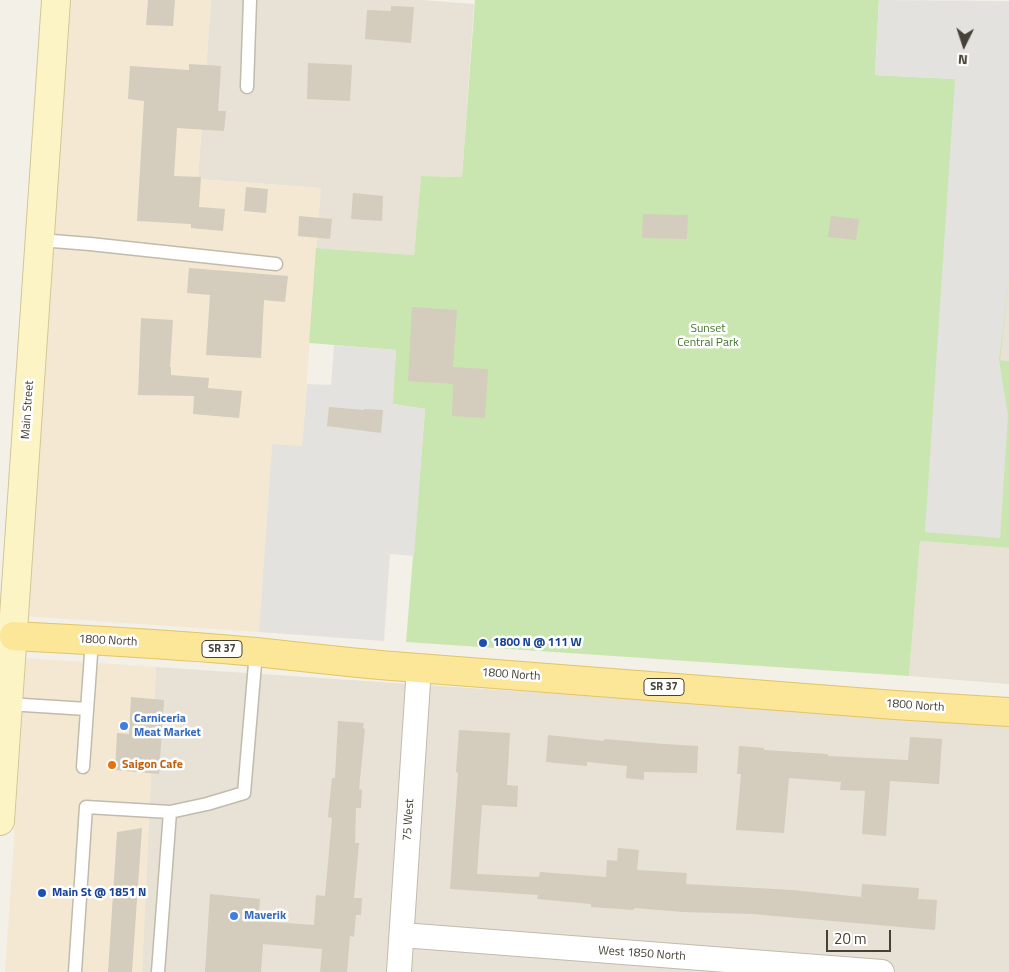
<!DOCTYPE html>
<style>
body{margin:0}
#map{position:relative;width:1009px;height:972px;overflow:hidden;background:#f3f0e7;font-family:"Titillium Web",sans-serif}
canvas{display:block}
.north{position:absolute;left:939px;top:20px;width:50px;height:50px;-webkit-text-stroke:4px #fff;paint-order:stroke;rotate:184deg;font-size:14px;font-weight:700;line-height:20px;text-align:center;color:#464136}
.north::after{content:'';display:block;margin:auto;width:18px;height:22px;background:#464136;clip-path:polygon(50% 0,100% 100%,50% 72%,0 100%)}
.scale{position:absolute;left:826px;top:930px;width:65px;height:22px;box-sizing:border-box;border:2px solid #464136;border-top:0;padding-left:6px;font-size:15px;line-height:18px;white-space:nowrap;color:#464136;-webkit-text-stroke:4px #fff;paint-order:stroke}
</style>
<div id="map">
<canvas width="1009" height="972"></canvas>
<div class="north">N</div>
<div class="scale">20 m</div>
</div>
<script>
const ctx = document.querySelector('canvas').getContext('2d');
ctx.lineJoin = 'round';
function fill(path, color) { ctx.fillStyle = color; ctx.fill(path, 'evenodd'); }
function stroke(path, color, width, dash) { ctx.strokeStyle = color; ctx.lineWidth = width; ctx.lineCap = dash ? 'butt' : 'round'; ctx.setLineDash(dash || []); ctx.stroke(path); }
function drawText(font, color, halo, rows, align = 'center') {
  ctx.font = font + ' "Titillium Web",sans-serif'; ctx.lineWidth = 5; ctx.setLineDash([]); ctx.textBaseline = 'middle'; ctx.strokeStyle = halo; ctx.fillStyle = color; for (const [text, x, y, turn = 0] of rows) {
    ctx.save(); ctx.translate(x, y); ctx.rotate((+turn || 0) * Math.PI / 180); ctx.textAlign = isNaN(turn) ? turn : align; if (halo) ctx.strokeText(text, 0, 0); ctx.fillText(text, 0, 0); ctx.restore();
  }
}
fill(new Path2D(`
 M 211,0 L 422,0 L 474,4 L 462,177 L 421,176 L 414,255 L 316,248 L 320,188 L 198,179 Z
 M 1009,278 L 1009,361 L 999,360 Z
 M 920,541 L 1009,548 L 1009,684 L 909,676 Z
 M 156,667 L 1009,724 L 1009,972 L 142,972 Z`), '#e7e2d5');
fill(new Path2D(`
 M 66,0 L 211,0 L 198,179 L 321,188 L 302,446 L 272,444 L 259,632 L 22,616 Z
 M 26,658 L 156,667 L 142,972 L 5,972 Z`), '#f4e8d2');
fill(new Path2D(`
 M 475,0 L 879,0 L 875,75 L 955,79 L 1009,278 L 1000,360 L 1009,361 L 1009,548 L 920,541 L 909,676 L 406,642 L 425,409 L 392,404 L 396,350 L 309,343 L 316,248 L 414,255 L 421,176 L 462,177 Z`), '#cae6b0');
fill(new Path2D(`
 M 879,0 L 1009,1 L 1009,278 L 999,360 L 1008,416 L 1000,538 L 925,532 L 955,79 L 875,75 Z
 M 334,345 L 396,350 L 393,404 L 425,409 L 414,556 L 390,554 L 384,641 L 259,632 L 272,444 L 302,446 L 307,384 L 331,385 Z`), '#e4e2de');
fill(new Path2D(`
 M 148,0 L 175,0 L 173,26 L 146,25 Z
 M 391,6 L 414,7 L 411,43 L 365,39 L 367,10 L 391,11 Z
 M 308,63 L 352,65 L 350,101 L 307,99 Z
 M 189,64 L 221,66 L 218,111 L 226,111 L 224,131 L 177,128 L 174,176 L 201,177 L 199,207 L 225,209 L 223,231 L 191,228 L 191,224 L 137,221 L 144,101 L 128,99 L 130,66 L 189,70 Z
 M 246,187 L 268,189 L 266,213 L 244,211 Z
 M 353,193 L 383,196 L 382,221 L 351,219 Z
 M 643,214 L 688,215 L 687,239 L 642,238 Z
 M 299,216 L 332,219 L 330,239 L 298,236 Z
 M 831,216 L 859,219 L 856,240 L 828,237 Z
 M 189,268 L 288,276 L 285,302 L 264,300 L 261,358 L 206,355 L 210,295 L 187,293 Z
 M 412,307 L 457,310 L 453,367 L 488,369 L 485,418 L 452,416 L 453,384 L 408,381 Z
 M 141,318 L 173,320 L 170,367 L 171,367 L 171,375 L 209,378 L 208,388 L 242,391 L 239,418 L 193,414 L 194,396 L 138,395 Z
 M 329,407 L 364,410 L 364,409 L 383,410 L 381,433 L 327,426 Z
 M 131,697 L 164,700 L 159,774 L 115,770 L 117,733 L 129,734 Z
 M 338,721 L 364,723 L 363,728 L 365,729 L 359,789 L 362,790 L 361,808 L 356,808 L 355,843 L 359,843 L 354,898 L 362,898 L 361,915 L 356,915 L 354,937 L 350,936 L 347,972 L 320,972 L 322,949 L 263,944 L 261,972 L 205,972 L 210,894 L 260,899 L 258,921 L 314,925 L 316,895 L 325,896 L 332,818 L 328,817 L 332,778 L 335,778 Z
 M 459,730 L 510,733 L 507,785 L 518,786 L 517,807 L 482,805 L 477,874 L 539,877 L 540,872 L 606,877 L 607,860 L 617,861 L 618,848 L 639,850 L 637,870 L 687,873 L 686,884 L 792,890 L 861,897 L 862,884 L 919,888 L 918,899 L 937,900 L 935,930 L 752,914 L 683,912 L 634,908 L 634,910 L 591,907 L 591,904 L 537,899 L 538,895 L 450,889 L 458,773 L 456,772 Z
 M 548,735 L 604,741 L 604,739 L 664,744 L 698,746 L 697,773 L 644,772 L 644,780 L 626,778 L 627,766 L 587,762 L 587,766 L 546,762 Z
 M 910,737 L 942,739 L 939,784 L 890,781 L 886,836 L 862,834 L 865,791 L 840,790 L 841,782 L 789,778 L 784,833 L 736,830 L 741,774 L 737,774 L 739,746 L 764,748 L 764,750 L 828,754 L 828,756 L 908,760 Z
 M 142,828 L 132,972 L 108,972 L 117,832 Z`), '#d4ccbc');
const service = new Path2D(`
 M 247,87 L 250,0
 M 40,240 L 90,244 L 276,264
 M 8,704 L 87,709
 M 83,767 L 92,640
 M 75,972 L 86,807 L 170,812 L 207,804 L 244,793 L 256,652
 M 158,972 L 170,812`);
const minor = new Path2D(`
 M 402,935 L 882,972
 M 399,972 L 419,667`);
const secondary = new Path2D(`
 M 0,821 L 56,0`);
const primary = new Path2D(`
 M 14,636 C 94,640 175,644 256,652 C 301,657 346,662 392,666 L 895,705 L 1009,712`);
stroke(service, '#c1bbac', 15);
stroke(minor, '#c1bbac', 26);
stroke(secondary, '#d2c698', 30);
stroke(primary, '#e1c567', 30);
stroke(service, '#fff', 12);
stroke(minor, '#fff', 24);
stroke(secondary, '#fdf4c6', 28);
stroke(primary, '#fce697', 28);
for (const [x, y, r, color] of [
 [483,643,5,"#1a4fb4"],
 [124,726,5,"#3f7fe0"],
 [112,765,5,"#e8710a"],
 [42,893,5,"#1a4fb4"],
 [234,916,5,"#3f7fe0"]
]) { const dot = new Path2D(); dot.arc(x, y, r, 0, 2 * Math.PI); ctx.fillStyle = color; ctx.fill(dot); stroke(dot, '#fff', 2); }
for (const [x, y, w] of [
 [222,649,40],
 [664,687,40]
]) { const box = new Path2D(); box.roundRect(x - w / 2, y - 8.5, w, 17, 4); ctx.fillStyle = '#fff'; ctx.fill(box); stroke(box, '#464136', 1); }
drawText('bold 11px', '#464136', null, [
 ["SR 37",222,649],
 ["SR 37",664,687]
]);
drawText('12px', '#42762a', '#fff', [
 ["Sunset",708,329],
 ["Central Park",708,343]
]);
drawText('12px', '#464136', '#fff', [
 ["Main Street",28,410,-86],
 ["1800 North",108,641,3],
 ["1800 North",511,675,4],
 ["1800 North",915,706,4],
 ["75 West",409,820,-86],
 ["West 1850 North",642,954,4]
]);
drawText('bold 12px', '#164399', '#fff', [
 ["1800 N @ 111 W",493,643],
 ["Main St @ 1851 N",52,893]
], 'left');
drawText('bold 12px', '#366cbe', '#fff', [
 ["Carniceria",134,719],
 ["Meat Market",134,733],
 ["Maverik",244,916]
], 'left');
drawText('bold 12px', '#c56008', '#fff', [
 ["Saigon Cafe",122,765]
], 'left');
</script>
